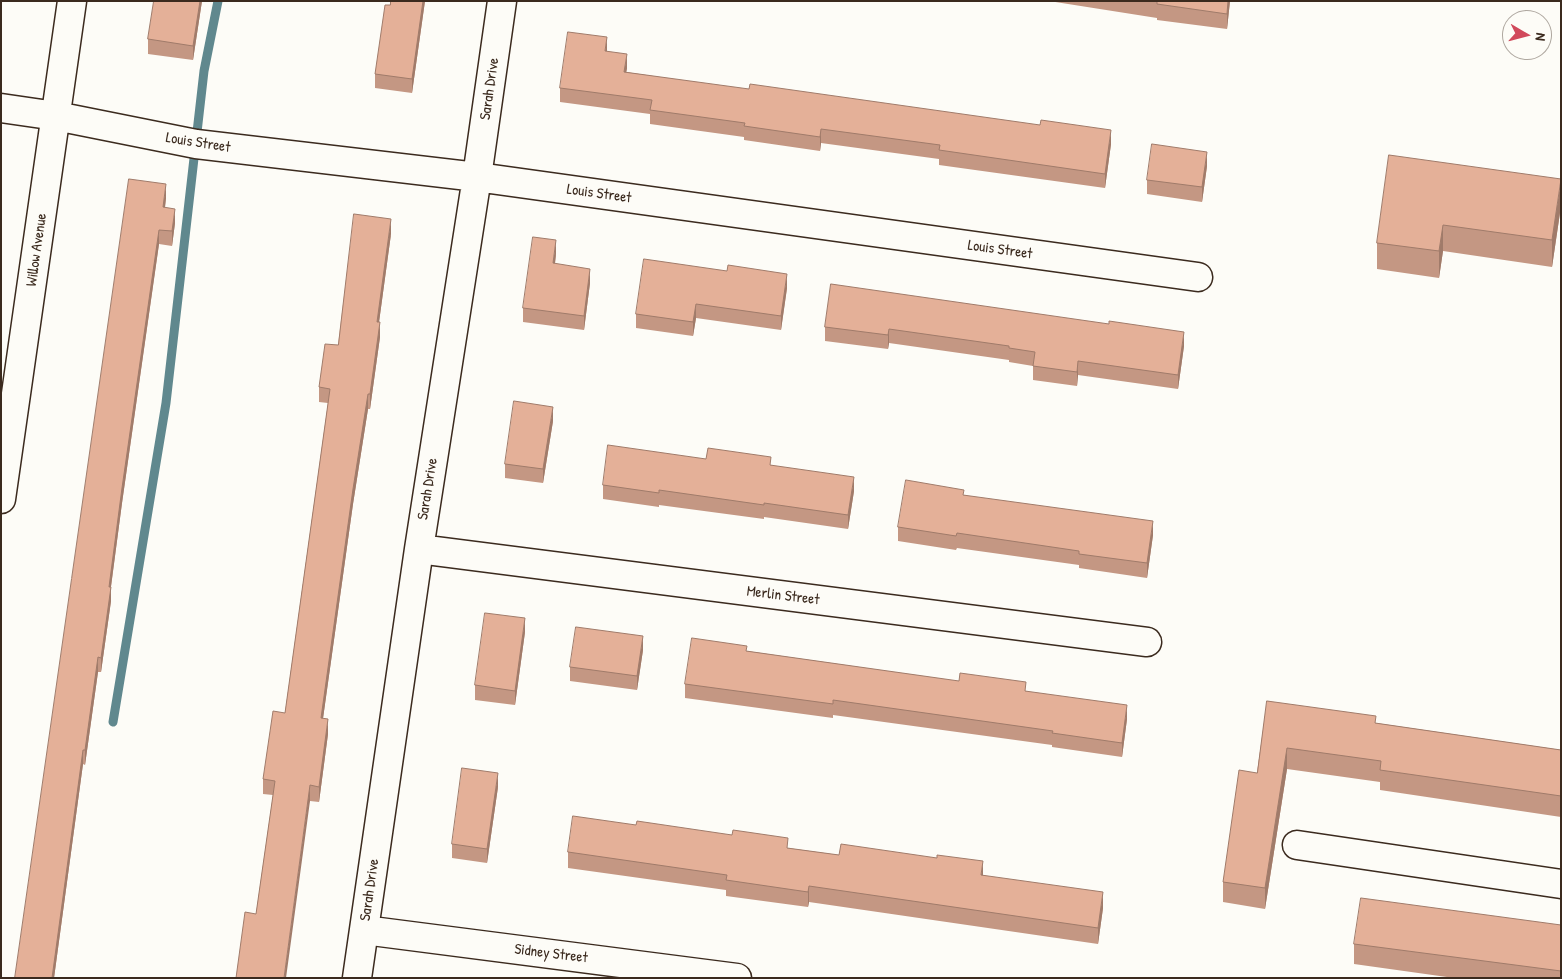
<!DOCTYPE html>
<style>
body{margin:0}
#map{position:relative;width:1562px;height:979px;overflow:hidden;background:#fdfcf7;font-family:"Patrick Hand",sans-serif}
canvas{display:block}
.frame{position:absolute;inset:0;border:2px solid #3b2a1e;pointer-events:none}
.north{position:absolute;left:1502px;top:10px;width:50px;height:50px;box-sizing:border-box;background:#fdfcf7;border:1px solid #afa8a0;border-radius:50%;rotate:98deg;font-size:14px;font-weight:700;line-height:20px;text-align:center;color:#3b2a1e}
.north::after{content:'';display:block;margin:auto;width:18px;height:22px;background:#d1495b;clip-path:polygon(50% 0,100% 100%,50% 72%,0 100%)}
</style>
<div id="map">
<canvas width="1562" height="979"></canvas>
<div class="frame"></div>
<div class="north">N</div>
</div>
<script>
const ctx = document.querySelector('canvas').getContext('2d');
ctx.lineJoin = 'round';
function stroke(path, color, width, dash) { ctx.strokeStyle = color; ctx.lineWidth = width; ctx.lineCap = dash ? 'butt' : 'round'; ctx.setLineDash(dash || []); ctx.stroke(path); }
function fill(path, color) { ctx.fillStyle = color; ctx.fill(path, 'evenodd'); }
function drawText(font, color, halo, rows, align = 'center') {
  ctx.font = font + ' "Patrick Hand",sans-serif'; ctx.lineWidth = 4; ctx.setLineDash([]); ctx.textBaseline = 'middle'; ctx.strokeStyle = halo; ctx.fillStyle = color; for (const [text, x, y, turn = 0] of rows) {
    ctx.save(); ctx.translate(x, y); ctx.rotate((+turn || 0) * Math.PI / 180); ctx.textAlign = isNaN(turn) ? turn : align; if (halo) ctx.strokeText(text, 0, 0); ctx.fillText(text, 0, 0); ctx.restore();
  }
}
stroke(new Path2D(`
 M 113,722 L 166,403 L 204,71 L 218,1`), '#60888e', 9);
const minor = new Path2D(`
 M 1,108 L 56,116 L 196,144 L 477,177 L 1198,277
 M 1,499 L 72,1
 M 419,549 L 1147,642
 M 1297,845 L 1561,884
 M 364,930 L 737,978
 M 357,978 L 419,549 L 477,177 L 502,1`);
stroke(minor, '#3b2a1e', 31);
stroke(minor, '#fdfcf7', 28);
fill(new Path2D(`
 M 154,1 L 202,1 L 193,60 L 148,54 L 148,39 Z
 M 425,1 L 412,93 L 375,88 L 375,74 L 390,5 Z
 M 1049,1 L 1230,1 L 1227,29 L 1157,20 L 1157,18 Z
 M 607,51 L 627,68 L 626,72 L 1111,144 L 1105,188 L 939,165 L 939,159 L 821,143 L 820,151 L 744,140 L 744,137 L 650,124 L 650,114 L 560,102 L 560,88 Z
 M 1389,155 L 1561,206 L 1552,267 L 1443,251 L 1439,278 L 1377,269 L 1377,243 Z
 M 1207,166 L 1202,202 L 1147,194 L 1147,180 Z
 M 129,179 L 166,198 L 165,208 L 175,223 L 172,246 L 159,244 L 122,503 L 111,587 L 111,601 L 101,672 L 98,672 L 85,765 L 83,764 L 54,978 L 15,978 Z
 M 391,234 L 379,322 L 380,337 L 370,409 L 368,409 L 353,504 L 323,718 L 328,734 L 319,802 L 310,801 L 256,914 L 273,795 L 263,794 L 263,779 L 285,713 L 328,403 L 319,402 L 319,387 L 338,345 Z
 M 556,254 L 555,264 L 590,283 L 584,330 L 523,322 L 523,308 Z
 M 727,271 L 787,288 L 781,330 L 696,318 L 693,336 L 636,328 L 636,314 Z
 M 831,284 L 1184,346 L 1178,389 L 1078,375 L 1077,386 L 1033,380 L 1033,366 L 1009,362 L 1009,360 L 889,343 L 888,349 L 825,341 L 825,327 Z
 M 553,421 L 543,483 L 505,478 L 505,464 Z
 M 706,459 L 771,465 L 854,491 L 848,529 L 764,517 L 764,519 L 659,505 L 659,507 L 603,499 L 603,485 Z
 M 964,495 L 1153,535 L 1147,578 L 1079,568 L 1079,565 L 957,548 L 956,550 L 898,541 L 898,527 Z
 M 525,632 L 515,705 L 475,700 L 475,685 Z
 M 643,650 L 637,690 L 570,681 L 570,667 Z
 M 747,651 L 1026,691 L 1127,719 L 1122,757 L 1052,747 L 1052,745 L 833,715 L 833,718 L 685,698 L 685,684 Z
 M 1267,701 L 1376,723 L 1561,750 L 1561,817 L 1380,790 L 1380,782 L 1287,769 L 1265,909 L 1223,902 L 1223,882 L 1257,773 Z
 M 498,787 L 487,863 L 452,858 L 452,844 Z
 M 788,848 L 983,875 L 1103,908 L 1098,944 L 809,902 L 808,907 L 726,896 L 726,890 L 568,868 L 568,852 Z
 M 1561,925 L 1561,978 L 1454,978 L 1354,964 L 1354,944 Z`), '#c49783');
fill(new Path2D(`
 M 200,1 L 202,1 L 193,60 L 193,46 Z
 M 423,1 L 425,1 L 412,93 L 412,79 Z
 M 1228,1 L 1230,1 L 1227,29 L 1227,14 Z
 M 607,37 L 607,51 L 605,51 Z
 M 627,54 L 627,68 L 624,86 L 624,72 Z
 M 821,129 L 821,143 L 820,151 L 820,137 Z
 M 1111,130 L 1111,144 L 1105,188 L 1105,174 Z
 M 1207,152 L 1207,166 L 1202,202 L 1202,187 Z
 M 1561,179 L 1561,206 L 1552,267 L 1552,240 Z
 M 166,184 L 166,198 L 163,222 L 163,207 Z
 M 175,209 L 175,223 L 172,246 L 172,231 Z
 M 391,219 L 391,234 L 377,337 L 377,322 Z
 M 1443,225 L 1443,251 L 1439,278 L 1439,251 Z
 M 159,230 L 159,244 L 122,503 L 109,601 L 109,587 L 122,488 Z
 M 556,240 L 556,254 L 553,278 L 553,263 Z
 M 590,269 L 590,283 L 584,330 L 584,316 Z
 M 787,274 L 787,288 L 781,330 L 781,316 Z
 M 696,304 L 696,318 L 693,336 L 693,322 Z
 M 380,322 L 380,337 L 370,409 L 370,394 Z
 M 889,329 L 889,343 L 888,349 L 888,335 Z
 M 1184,332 L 1184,346 L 1178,389 L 1178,375 Z
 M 1078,361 L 1078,375 L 1077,386 L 1077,372 Z
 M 368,394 L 368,409 L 353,504 L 321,733 L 321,718 L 353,489 Z
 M 553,407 L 553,421 L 543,483 L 543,469 Z
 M 854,477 L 854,491 L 848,529 L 848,515 Z
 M 1153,521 L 1153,535 L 1147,578 L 1147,563 Z
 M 111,587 L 111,601 L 101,672 L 101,658 Z
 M 525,618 L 525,632 L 515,705 L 515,691 Z
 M 643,636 L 643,650 L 637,690 L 637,676 Z
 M 98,657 L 98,672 L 85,765 L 85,750 Z
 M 1127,705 L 1127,719 L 1122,757 L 1122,743 Z
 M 328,719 L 328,734 L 319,802 L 319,787 Z
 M 1287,748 L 1287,769 L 1265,909 L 1265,888 Z
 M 83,750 L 83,764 L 54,978 L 52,978 Z
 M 498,773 L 498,787 L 487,863 L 487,849 Z
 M 310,785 L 310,801 L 286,978 L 284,978 Z
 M 983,861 L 983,877 L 981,875 Z
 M 809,886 L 809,902 L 808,907 L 808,892 Z
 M 1103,892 L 1103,908 L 1098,944 L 1098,928 Z`), '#a07b6a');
const building = new Path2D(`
 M 154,1 L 200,1 L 193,46 L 148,39 Z
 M 391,1 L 423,1 L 412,79 L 375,74 L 385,5 L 390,5 Z
 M 1152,1 L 1228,1 L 1227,14 L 1157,4 L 1157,2 Z
 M 568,32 L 607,37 L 605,51 L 627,54 L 624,72 L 749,89 L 750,84 L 1040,125 L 1041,120 L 1111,130 L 1105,174 L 939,150 L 940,145 L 821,129 L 820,137 L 744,126 L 745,123 L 650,110 L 652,100 L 560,88 Z
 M 1152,144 L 1207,152 L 1202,187 L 1147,180 Z
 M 1389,155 L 1561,179 L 1552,240 L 1443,225 L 1439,251 L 1377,243 Z
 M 129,179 L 166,184 L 163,207 L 175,209 L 172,231 L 159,230 L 122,488 L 109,587 L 111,587 L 101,658 L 98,657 L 85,750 L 83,750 L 52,978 L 15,978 Z
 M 354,214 L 391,219 L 377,322 L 380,322 L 370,394 L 368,394 L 353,489 L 321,718 L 328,719 L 319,787 L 310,785 L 284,978 L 236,978 L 245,912 L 256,914 L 275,781 L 263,779 L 273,711 L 285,713 L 330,389 L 319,387 L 325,344 L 338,345 Z
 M 533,237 L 556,240 L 553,263 L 590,269 L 584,316 L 523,308 Z
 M 644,259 L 727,271 L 728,265 L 787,274 L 781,316 L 696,304 L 693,322 L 636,314 Z
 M 831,284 L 1109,324 L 1109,321 L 1184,332 L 1178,375 L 1078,361 L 1077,372 L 1033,366 L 1035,352 L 1009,348 L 1009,346 L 889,329 L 888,335 L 825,327 Z
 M 514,401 L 553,407 L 543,469 L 505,464 Z
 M 608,445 L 706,459 L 708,448 L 771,457 L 770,465 L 854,477 L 848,515 L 764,503 L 764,505 L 659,490 L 659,493 L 603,485 Z
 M 906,480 L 964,490 L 963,495 L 1153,521 L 1147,563 L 1079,554 L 1079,551 L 957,533 L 956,536 L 898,527 Z
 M 485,613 L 525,618 L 515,691 L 475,685 Z
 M 576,627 L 643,636 L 637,676 L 570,667 Z
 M 692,638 L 747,646 L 746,651 L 959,681 L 960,673 L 1026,682 L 1025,691 L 1127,705 L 1122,743 L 1052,733 L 1053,731 L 833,700 L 833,704 L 685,684 Z
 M 1267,701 L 1376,716 L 1375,723 L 1561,750 L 1561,796 L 1380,770 L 1381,761 L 1287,748 L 1265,888 L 1223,882 L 1239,770 L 1257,773 Z
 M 462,768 L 498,773 L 487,849 L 452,844 Z
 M 573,816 L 636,825 L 637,821 L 732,835 L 733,830 L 788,838 L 787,848 L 839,855 L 841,844 L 937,858 L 937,855 L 983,861 L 981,875 L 1103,892 L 1098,928 L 809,886 L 808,892 L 726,880 L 727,875 L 568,852 Z
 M 1361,898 L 1561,925 L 1561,971 L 1354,944 Z`);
fill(building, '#e4b098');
stroke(building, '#a07b6a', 1);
drawText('15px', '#3b2a1e', '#fdfcf7', [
 ["Sarah Drive",490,89,-82],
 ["Louis Street",198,143,9],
 ["Louis Street",599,194,8],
 ["Willow Avenue",37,250,-82],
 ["Louis Street",1000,250,8],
 ["Sarah Drive",428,489,-81],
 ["Merlin Street",783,596,7],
 ["Sarah Drive",370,890,-82],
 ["Sidney Street",551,954,7]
]);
</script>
